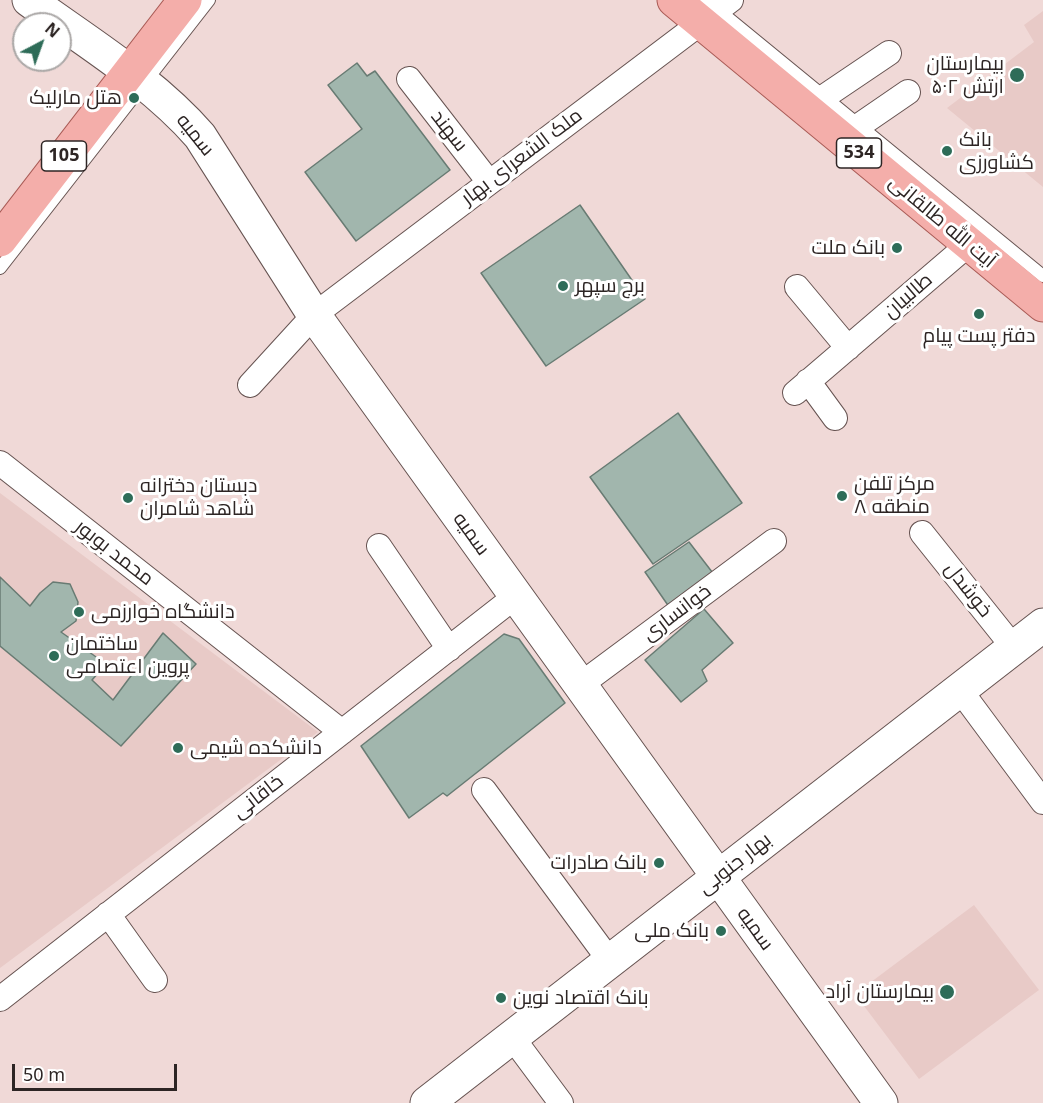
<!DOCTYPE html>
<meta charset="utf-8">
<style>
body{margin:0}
#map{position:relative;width:1043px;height:1103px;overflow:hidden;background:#f0d9d7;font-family:"Noto Sans",sans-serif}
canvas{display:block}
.north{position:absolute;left:12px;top:12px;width:60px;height:60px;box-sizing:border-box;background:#fff;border:2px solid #aba8a7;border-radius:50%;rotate:41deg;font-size:16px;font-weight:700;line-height:24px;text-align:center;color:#2d2524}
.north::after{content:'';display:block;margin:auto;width:21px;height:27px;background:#2e6c58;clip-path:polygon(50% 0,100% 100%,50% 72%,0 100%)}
.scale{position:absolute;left:12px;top:1064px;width:165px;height:27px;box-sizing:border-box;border:3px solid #2d2524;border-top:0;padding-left:8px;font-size:18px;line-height:21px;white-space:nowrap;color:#2d2524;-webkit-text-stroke:4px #fff;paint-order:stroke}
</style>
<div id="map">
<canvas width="1043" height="1103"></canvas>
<div class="north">N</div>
<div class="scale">50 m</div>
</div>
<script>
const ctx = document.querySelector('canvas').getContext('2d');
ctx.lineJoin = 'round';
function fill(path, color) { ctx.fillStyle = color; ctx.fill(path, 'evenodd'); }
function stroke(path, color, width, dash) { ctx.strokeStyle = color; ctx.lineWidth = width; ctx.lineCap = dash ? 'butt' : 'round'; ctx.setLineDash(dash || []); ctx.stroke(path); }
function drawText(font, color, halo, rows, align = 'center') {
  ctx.font = font + ' "Noto Sans",Cairo,sans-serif'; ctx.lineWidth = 6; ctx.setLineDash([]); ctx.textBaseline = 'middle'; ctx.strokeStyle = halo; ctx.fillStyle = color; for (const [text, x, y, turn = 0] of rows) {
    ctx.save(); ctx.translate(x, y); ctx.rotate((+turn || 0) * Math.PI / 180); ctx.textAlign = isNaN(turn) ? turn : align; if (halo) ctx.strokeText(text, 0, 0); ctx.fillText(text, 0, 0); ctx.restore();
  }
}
fill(new Path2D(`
 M 1043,11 L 1043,187 L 947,108 L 1034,42 L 1024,25 Z
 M 0,493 L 318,732 L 0,968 Z
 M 974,905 L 1039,990 L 919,1079 L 855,994 Z`), '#e8cac7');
const building = new Path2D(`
 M 357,63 L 367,76 L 375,71 L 450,170 L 356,241 L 305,172 L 362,129 L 328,85 Z
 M 580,205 L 645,299 L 546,366 L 481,273 Z
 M 678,413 L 742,503 L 653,564 L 590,477 Z
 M 689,542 L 719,581 L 674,614 L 645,572 Z
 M 0,577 L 30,606 L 40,593 L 53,582 L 70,584 L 78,602 L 76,621 L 61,632 L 106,664 L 92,680 L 113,700 L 163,633 L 196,664 L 121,746 L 0,646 Z
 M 704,609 L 733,643 L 702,670 L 707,681 L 681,702 L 645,660 Z
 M 504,634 L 519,639 L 565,703 L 447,796 L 443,793 L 409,818 L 361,746 Z`);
fill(building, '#a1b6ad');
stroke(building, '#687b73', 1.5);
const lane = new Path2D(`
 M 706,0 L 1043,276
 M 0,268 L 209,0`);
const street = new Path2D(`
 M 409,79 L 489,182
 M 806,109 L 889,53
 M 841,138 L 908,92
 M 797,287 L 848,348
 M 808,381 L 835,418
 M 250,385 L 314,315 L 731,0
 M 795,393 L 969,244
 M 0,463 L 342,732
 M 922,533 L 1014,648
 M 379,546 L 449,649
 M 580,685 L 774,541
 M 960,690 L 1043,802
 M 484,790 L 610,961
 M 108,914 L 155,980
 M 0,999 L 516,596
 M 512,1037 L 561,1103`);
const secondary = new Path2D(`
 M 29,0 C 87,42 153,82 200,136 L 314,315 L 881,1103
 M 427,1103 L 1043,625`);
const primary = new Path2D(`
 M 674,0 L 1043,305
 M 0,240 L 185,0`);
stroke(lane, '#665351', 14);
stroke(street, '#665351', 26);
stroke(secondary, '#665351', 35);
stroke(primary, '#a95b56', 35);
stroke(lane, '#fff', 12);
stroke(street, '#fff', 24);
stroke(secondary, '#fff', 33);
stroke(primary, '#f4aeaa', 33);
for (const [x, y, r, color] of [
 [1017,75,8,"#2e6c58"],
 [134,98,6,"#2e6c58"],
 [947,151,6,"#2e6c58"],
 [897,248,6,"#2e6c58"],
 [563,286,6,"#2e6c58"],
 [979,314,6,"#2e6c58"],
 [842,496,6,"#2e6c58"],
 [128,498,6,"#2e6c58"],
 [79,612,6,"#2e6c58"],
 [54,656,6,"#2e6c58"],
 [178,748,6,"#2e6c58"],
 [659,863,6,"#2e6c58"],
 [721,931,6,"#2e6c58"],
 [947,992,8,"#2e6c58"],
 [501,998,6,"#2e6c58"]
]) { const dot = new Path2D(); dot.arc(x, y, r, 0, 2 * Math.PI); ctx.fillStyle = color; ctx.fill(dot); stroke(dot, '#fff', 2); }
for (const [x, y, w] of [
 [859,153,45],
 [64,156,45]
]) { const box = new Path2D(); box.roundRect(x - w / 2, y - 15, w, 30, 4.5); ctx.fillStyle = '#fff'; ctx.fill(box); stroke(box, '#2d2524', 1.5); }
drawText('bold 18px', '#2d2524', null, [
 ["534",859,153],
 ["105",64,156]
]);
drawText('20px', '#2d2524', '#fff', [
 ["بیمارستان",1004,64,"right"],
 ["۵۰۲ ارتش",1004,87,"right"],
 ["هتل مارلیک",122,98,"right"],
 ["بانک",959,140],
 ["کشاورزی",959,163],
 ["بانک ملت",885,248,"right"],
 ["برج سپهر",575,286],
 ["دفتر پست پیام",979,336,"center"],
 ["مرکز تلفن",854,484],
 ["منطقه ۸",854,507],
 ["دبستان دخترانه",140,486],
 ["شاهد شامران",140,509],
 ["دانشگاه خوارزمی",91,612],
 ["ساختمان",66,644],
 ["پروین اعتصامی",66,667],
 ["دانشکده شیمی",190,748],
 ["بانک صادرات",647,863,"right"],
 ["بانک ملی",709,931,"right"],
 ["بیمارستان آراد",934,992,"right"],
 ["بانک اقتصاد نوین",513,998]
], 'left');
drawText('20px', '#2d2524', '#fff', [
 ["سهند",449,131,52],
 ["سمیه",195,135,51],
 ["ملک الشعرای بهار",522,157,-37],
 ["آیت الله طالقانی",942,222,40],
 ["طالبیان",908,296,-41],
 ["سمیه",471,534,54],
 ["محمد بوبور",114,553,38],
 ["خوشدل",968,590,52],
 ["خوانساری",677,613,-37],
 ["خاقانی",258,797,-38],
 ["بهار جنوبی",735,864,-38],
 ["سمیه",755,929,54]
]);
</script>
